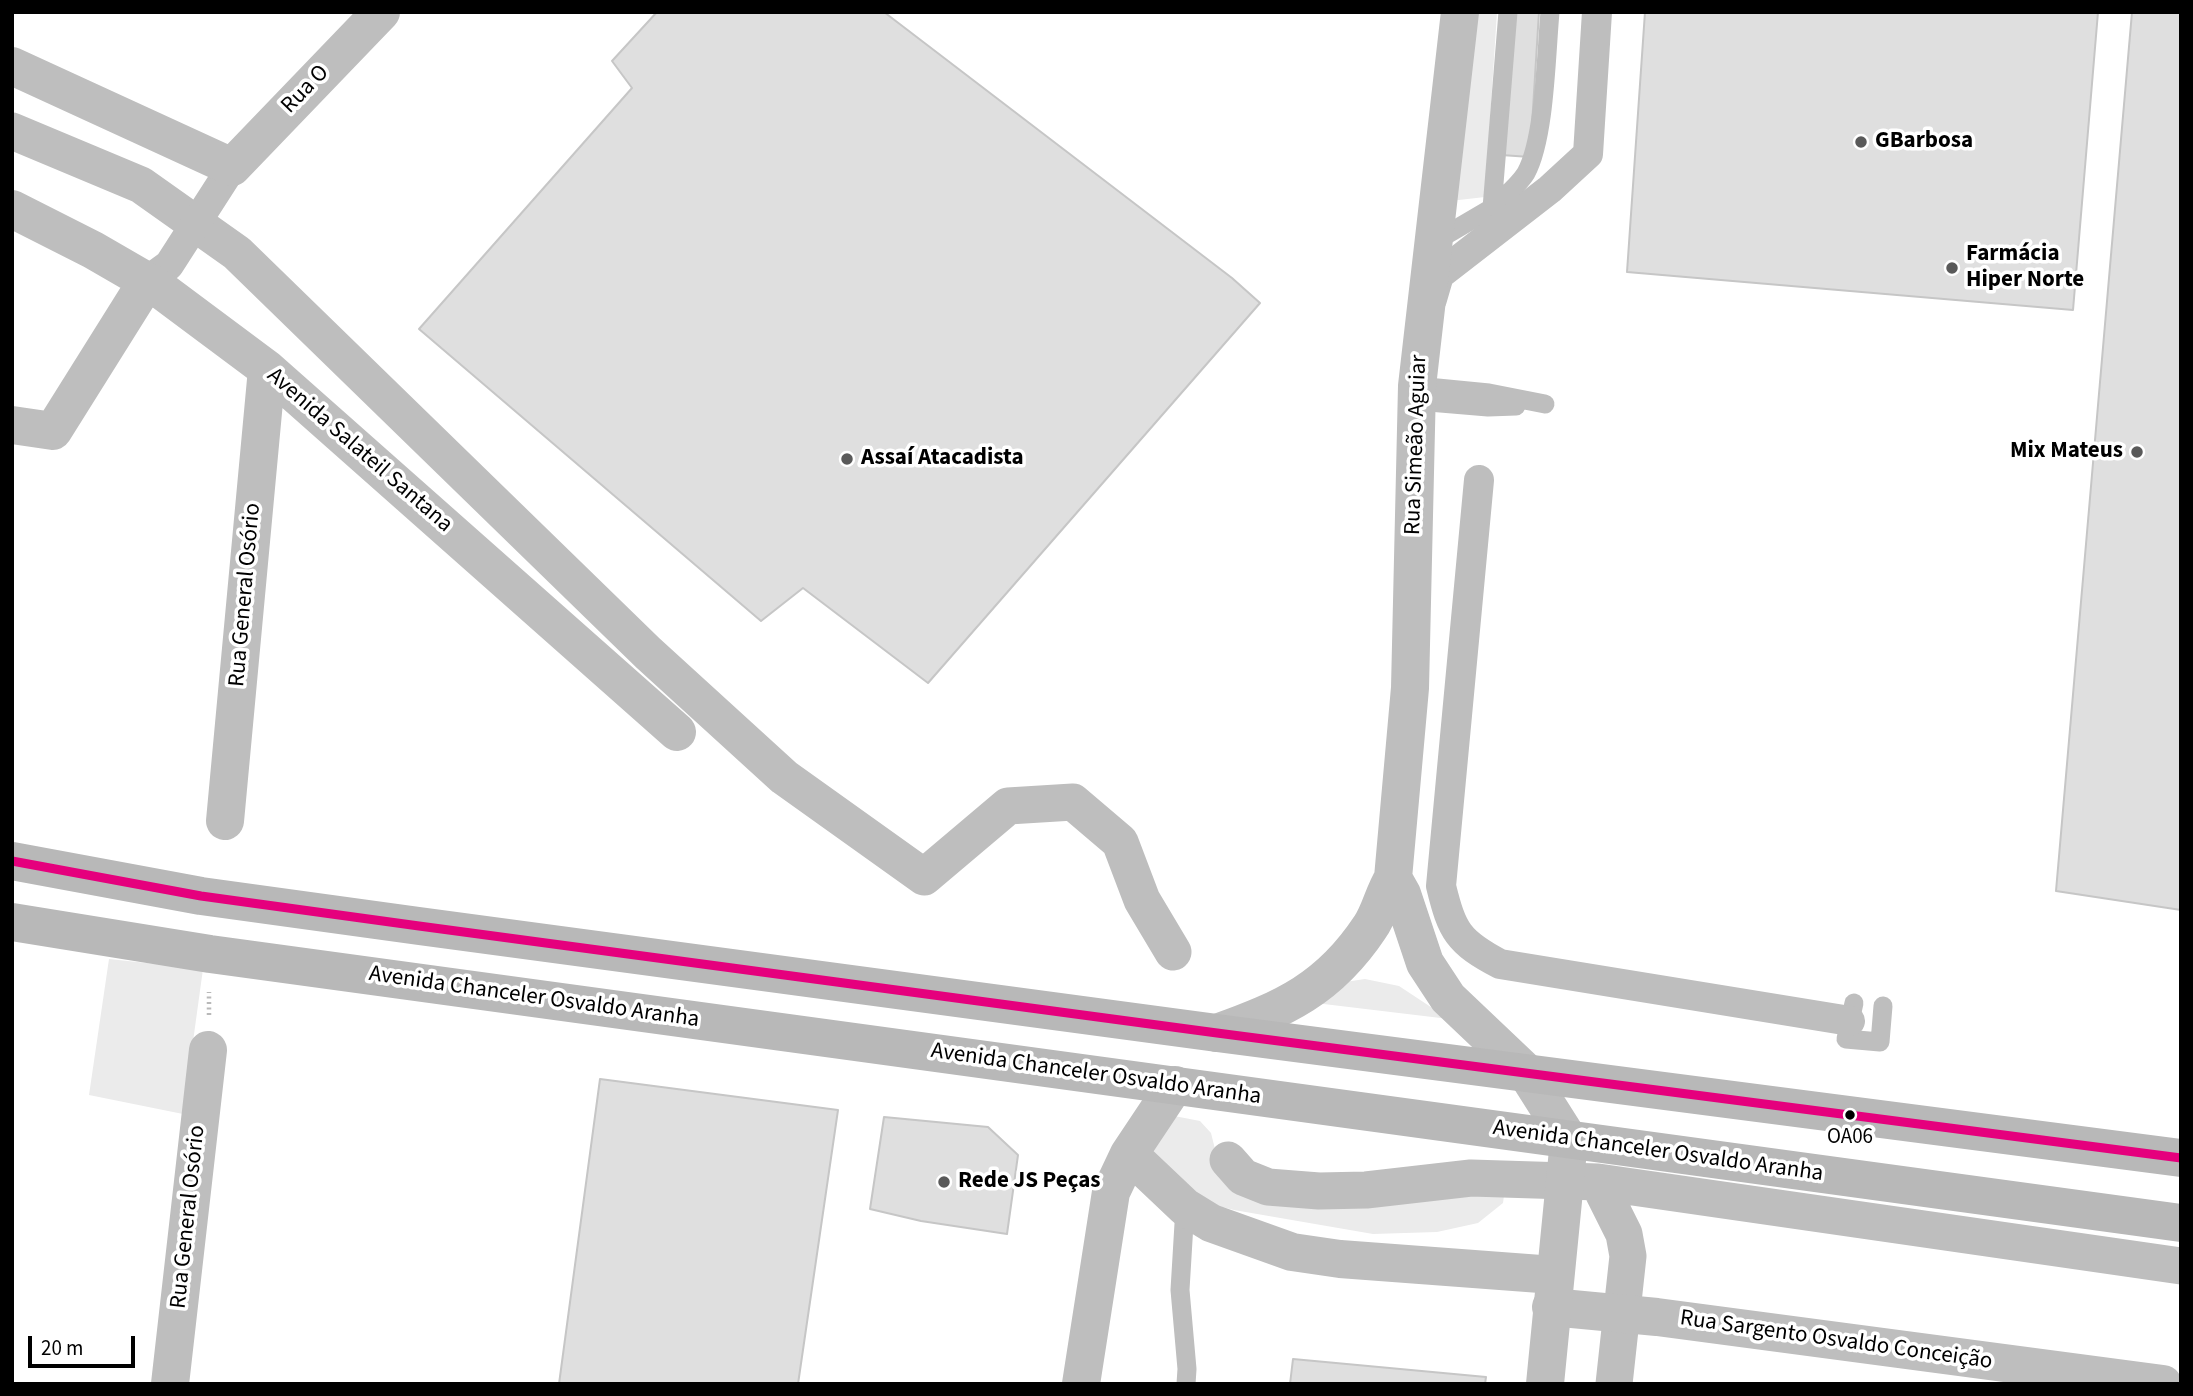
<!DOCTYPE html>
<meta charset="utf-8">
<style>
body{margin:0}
#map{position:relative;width:2193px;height:1396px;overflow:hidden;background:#fff;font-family:"Source Sans 3",sans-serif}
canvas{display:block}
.frame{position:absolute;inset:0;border:14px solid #000;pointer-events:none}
.scale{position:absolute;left:28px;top:1336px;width:107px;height:32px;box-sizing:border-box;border:4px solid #000;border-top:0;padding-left:9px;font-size:21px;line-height:24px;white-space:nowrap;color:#000;-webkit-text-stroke:5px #fff;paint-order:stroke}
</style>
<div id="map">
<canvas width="2193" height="1396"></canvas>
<div class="frame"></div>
<div class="scale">20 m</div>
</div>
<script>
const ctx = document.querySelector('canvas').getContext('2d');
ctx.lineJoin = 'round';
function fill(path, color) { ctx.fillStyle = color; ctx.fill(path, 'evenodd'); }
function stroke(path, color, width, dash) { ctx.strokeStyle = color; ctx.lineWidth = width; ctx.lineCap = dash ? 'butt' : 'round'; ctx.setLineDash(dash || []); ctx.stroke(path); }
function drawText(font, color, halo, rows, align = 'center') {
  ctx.font = font + ' "Source Sans 3",sans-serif'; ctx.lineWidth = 7; ctx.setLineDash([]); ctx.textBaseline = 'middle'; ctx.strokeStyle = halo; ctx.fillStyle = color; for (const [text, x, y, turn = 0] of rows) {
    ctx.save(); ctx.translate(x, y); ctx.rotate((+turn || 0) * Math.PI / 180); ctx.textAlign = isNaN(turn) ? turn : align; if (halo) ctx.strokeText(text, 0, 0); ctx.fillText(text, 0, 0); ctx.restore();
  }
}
fill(new Path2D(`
 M 1471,12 L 1497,12 L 1485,197 L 1450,201 Z
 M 109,959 L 203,969 L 183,1114 L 89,1095 Z
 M 1365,979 L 1399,986 L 1449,1019 L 1307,1002 L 1345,982 Z
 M 1164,1114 L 1200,1121 L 1211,1133 L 1216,1153 L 1226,1173 L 1253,1198 L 1318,1204 L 1356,1205 L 1486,1187 L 1505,1188 L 1503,1203 L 1478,1223 L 1437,1232 L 1373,1234 L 1234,1210 L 1183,1197 L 1135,1131 Z`), '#ebebeb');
stroke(new Path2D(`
 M 12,131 L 141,185 L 237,253 L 648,653 L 784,777 L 924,877 L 1008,806 L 1073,802 L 1120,842 L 1142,900 L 1173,952
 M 1228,1160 L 1243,1177 L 1268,1187 L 1319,1191 L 1366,1190 L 1471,1178 L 1598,1182 L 2181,1266
 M 1598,1182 L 1624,1234 L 1628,1256 L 1614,1384`), '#bebebe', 37);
const building = new Path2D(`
 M 657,12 L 884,12 L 1232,278 L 1260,303 L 928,683 L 803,588 L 761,621 L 419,329 L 632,88 L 612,61 Z
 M 1511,12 L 1539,12 L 1530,157 L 1501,155 Z
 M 1645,12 L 2098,12 L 2073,310 L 1627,272 Z
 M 2132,12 L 2181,12 L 2181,910 L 2056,891 Z
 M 600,1079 L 838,1110 L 798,1384 L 559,1384 Z
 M 884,1117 L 988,1127 L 1018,1155 L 1007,1234 L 921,1221 L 870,1209 Z
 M 1293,1359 L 1486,1377 L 1485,1384 L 1290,1384 Z`);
fill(building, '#dfdfdf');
stroke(building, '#c6c6c6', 2);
stroke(new Path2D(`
 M 209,1015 L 209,992`), '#b9b9b9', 4.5, [2, 3.5]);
stroke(new Path2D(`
 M 1492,208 C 1504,197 1518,186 1526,173 C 1545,138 1546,55 1550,12
 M 1434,242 L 1492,208 L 1508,12
 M 1417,386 L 1489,393 L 1545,404
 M 1417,401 L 1488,407 L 1516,406
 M 1854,1003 L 1846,1039 L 1880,1042 L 1883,1006
 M 1185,1207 L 1180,1290 L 1187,1369 L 1186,1384`), '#bebebe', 19);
stroke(new Path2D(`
 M 147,281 L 169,265 L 232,167
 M 1432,299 L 1439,275 L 1550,189 L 1588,154 L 1597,12
 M 1479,480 L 1441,886 C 1452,931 1458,942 1500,964 L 1850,1021`), '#bebebe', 30);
stroke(new Path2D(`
 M 12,66 L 232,167 L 381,12
 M 12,209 L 93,250 L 157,287 L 267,369 L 677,732
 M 12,425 L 53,431 L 147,281
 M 225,821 L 267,369
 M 1551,1307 L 1657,1317 L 2163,1384
 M 170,1384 L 208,1050`), '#bebebe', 38);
stroke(new Path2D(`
 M 1393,878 L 1402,894 L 1425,963 L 1448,998 L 1526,1072 L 1569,1140 L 1545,1384
 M 1217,1033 C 1284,1009 1329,989 1370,927 C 1380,913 1383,894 1393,878 L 1410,688 L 1417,386 L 1460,12
 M 1129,1154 L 1185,1207 L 1211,1223 L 1292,1252 L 1340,1259 L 1554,1275
 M 1081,1384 L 1111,1192 L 1129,1154 L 1175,1085`), '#bebebe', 38);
stroke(new Path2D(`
 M 12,861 L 201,896 L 419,926 L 1217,1033 L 2181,1158
 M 12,922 L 210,954 L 2181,1223`), '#b8b8b8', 38);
stroke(new Path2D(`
 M 12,861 L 201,896 L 419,926 L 1217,1033 L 2181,1158`), '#e5007d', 9);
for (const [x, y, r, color] of [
 [1861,142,7,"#595959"],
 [1952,268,7,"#595959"],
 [2137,452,7,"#595959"],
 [847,459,7,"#595959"],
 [1850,1115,6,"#000"],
 [944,1182,7,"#595959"]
]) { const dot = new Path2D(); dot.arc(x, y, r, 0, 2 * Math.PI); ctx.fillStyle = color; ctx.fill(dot); stroke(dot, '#fff', 2.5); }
drawText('21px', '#000', '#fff', [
 ["OA06",1850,1138]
]);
drawText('23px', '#000', '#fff', [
 ["Rua O",306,90,-46],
 ["Rua Simeão Aguiar",1417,445,-88],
 ["Avenida Salateil Santana",359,451,41],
 ["Rua General Osório",246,595,-85],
 ["Avenida Chanceler Osvaldo Aranha",534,998,8],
 ["Avenida Chanceler Osvaldo Aranha",1096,1075,8],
 ["Avenida Chanceler Osvaldo Aranha",1658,1152,8],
 ["Rua General Osório",189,1217,-84],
 ["Rua Sargento Osvaldo Conceição",1836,1341,8]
]);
drawText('bold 23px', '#000', '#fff', [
 ["GBarbosa",1875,142],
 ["Farmácia",1966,255],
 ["Hiper Norte",1966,281],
 ["Mix Mateus",2123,452,"right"],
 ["Assaí Atacadista",861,459],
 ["Rede JS Peças",958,1182]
], 'left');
</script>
